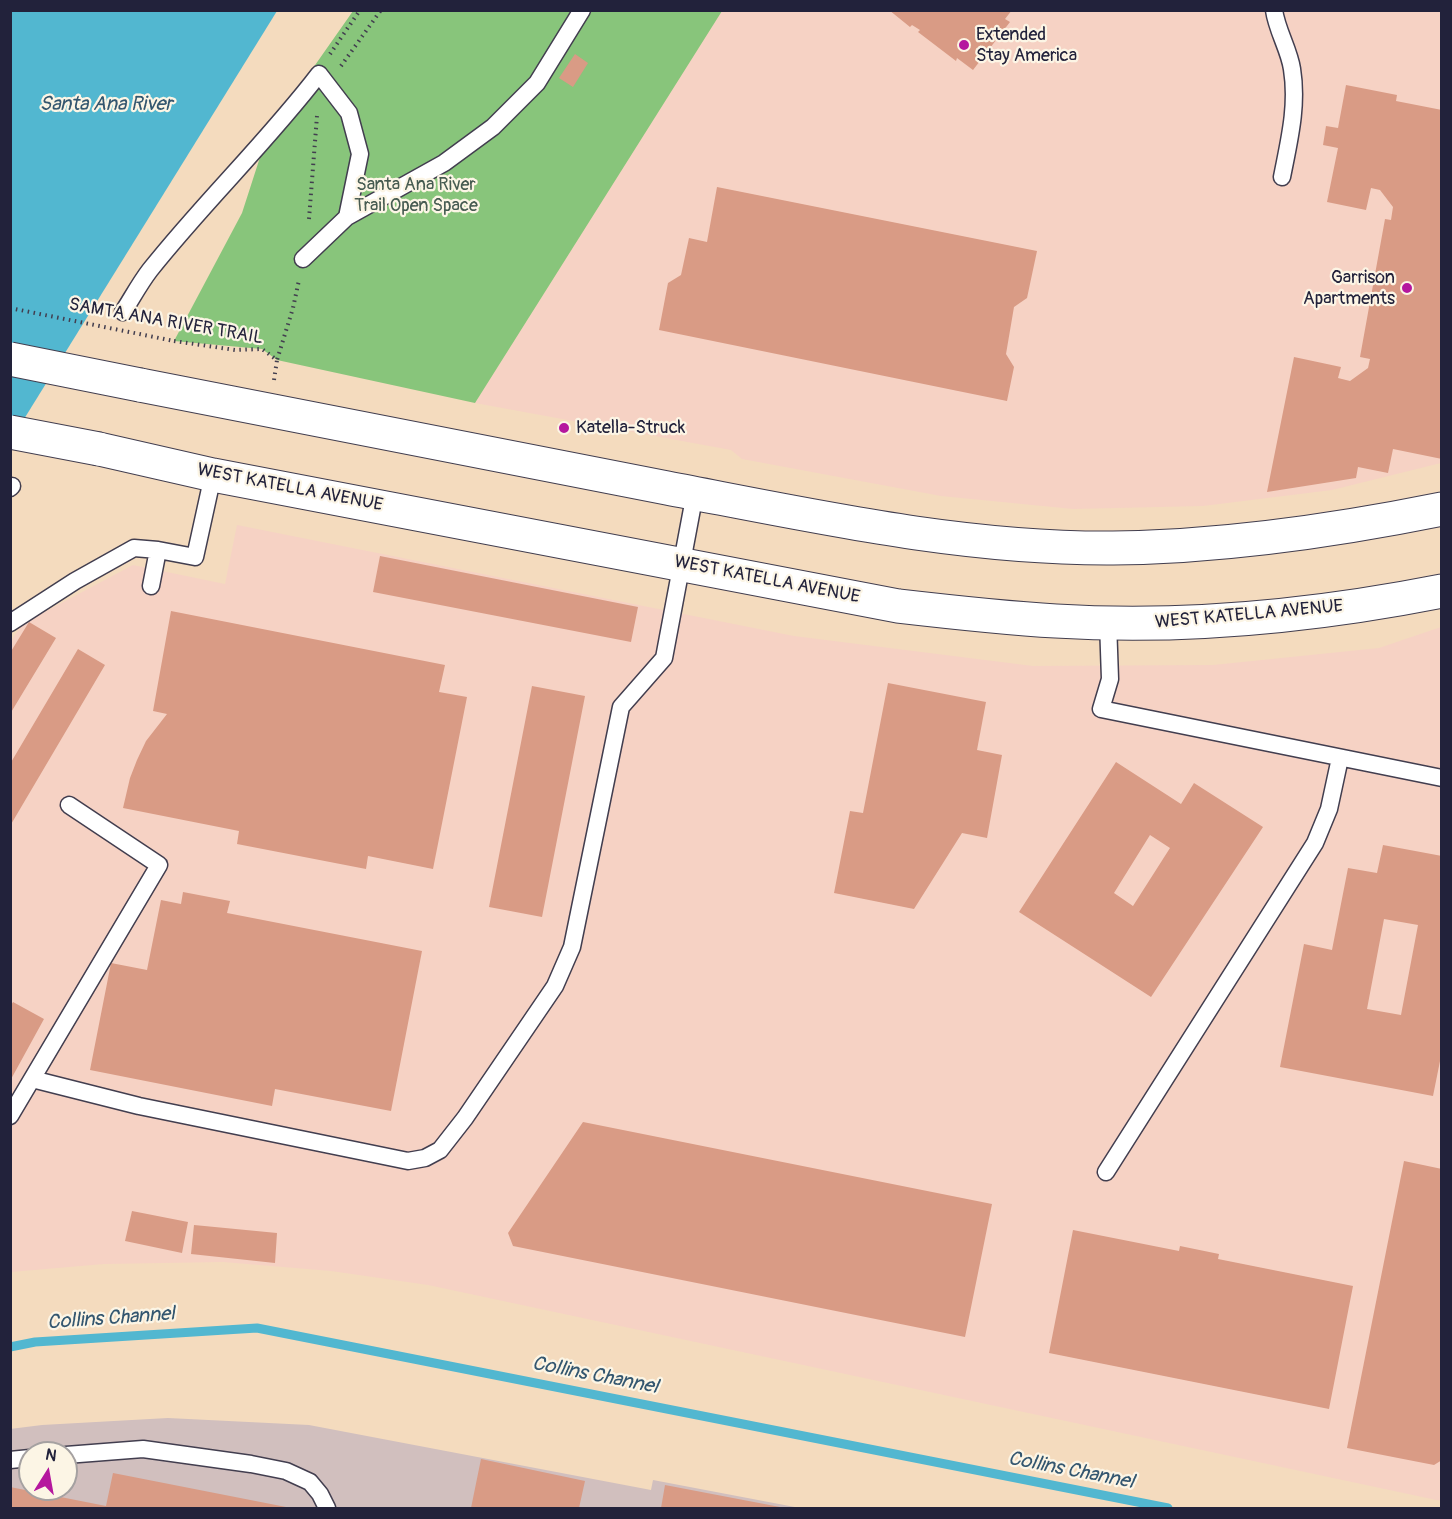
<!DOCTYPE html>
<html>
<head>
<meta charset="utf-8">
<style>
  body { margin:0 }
  #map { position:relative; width:1452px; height:1519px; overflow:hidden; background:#f4dbbe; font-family:Pangolin,sans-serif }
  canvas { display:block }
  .frame { position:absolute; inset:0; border:12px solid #22223b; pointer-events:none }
  .north { position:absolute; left:18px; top:1441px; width:60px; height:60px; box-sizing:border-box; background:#fcf5e5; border:2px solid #a5a1a1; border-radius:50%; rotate:11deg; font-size:16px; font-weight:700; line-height:24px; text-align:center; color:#22223b }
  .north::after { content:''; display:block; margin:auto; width:21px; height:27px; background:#b5179e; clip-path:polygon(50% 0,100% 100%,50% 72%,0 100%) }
</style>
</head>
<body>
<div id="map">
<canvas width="1452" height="1519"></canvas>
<div class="frame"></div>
<div class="north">N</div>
</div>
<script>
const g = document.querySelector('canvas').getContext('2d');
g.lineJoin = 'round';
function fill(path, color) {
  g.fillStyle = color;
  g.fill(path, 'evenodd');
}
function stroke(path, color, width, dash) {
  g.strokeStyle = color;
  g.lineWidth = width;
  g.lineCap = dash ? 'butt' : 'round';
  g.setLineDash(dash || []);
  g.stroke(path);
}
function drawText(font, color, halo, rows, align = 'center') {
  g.font = font + ' Pangolin,sans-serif';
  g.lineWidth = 4.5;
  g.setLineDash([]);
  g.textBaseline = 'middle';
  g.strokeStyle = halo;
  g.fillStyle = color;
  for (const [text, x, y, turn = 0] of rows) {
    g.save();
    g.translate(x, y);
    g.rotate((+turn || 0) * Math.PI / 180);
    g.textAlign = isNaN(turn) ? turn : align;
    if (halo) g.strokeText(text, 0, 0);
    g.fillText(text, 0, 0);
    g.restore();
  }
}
fill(new Path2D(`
  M722,11H1441V463L1332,490L1203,506L1073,509L941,496L742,459L731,450L475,403Z
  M237,525L794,636L1033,666L1213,665L1379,648L1441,627V1501L428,1285L331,1271L223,1262L104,1264L11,1272L10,643L22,624L133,565L225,584Z`), '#f6d2c4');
fill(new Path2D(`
  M168,1418L309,1425L651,1490L653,1480L800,1508H11L10,1429L42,1425ZM30,1453H66V1489H30Z`), '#d1bfbe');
fill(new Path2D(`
  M353,11H722L475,403L277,360L262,349L174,341L242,213L273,117L313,68Z`), '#88c57b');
fill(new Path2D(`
  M11,11H277L11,440Z`), '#52b7d0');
stroke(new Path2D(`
  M10,1347L35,1342L257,1328L1168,1508`), '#52b7d0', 9);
fill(new Path2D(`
  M889,10H1012L1005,19L1010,22L973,70L957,58L956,61L918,32L920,30L912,25L910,27Z
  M575,54L588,63L573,87L559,78Z
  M1346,85L1397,95L1396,101L1442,110V459L1393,449L1388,473L1358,467L1356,478L1267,492L1294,357L1341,367L1338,378L1350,381L1368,368L1370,359L1360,357L1385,219L1391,220L1393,207L1380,190L1371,188L1366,210L1327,202L1338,148L1323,145L1326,126L1338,128Z
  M717,187L1037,251L1027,298L1014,307L1006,354L1014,367L1007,401L659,330L668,283L681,275L689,238L707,242Z
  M380,556L638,607L631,642L373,592Z
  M171,611L445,665L439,692L467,697L433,869L368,856L366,869L237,844L239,831L123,808L130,778L137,760L146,741L167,714L153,711Z
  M29,622L56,638L10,714V653Z
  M78,649L105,665L10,826V764Z
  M888,683L986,702L977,750L1002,755L987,838L962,833L914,909L834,893L850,811L863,813Z
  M532,686L585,696L542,917L489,907Z
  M1116,762L1181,804L1194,783L1263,827L1151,997L1019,912ZM1150,835L1170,848L1133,906L1114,893Z
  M1383,845L1442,856V1051L1433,1096L1280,1067L1304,944L1332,950L1348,868L1377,873ZM1384,919L1418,925L1401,1015L1367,1009Z
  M183,892L230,901L227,913L422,951L391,1111L275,1089L272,1106L90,1070L111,963L147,970L161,900L181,904Z
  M13,1002L44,1019L10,1081V1007Z
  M583,1122L992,1204L965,1337L513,1246L508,1233Z
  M1404,1161L1442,1169V1460L1434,1465L1347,1448Z
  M132,1211L188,1222L182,1253L125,1241Z
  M194,1225L277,1233L275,1263L191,1254Z
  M1073,1230L1179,1251L1180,1246L1219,1254L1218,1259L1353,1286L1329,1409L1049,1353Z
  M481,1459L585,1481L579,1508H471Z
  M113,1473L286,1507V1508H10V1487L106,1506Z
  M665,1485L780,1507V1508H661Z`), '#d99b85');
const service = new Path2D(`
  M1274,10C1277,31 1289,49 1292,69C1298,106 1289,141 1282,177
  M303,259L347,217L444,163L493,127L537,83L582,10
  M123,312C132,298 140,283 150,270C204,202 267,142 319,74L349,113L360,154L347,217
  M10,488L12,486
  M151,586L158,550L195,557L213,475
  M1108,622L1110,679L1101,709L1442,778
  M10,623L75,581L134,548L158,550
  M32,1079L139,1106L408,1161L425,1158L440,1150L465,1118L555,986L572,947L621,707L664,658L695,493
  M10,1116L159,865L69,805
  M1106,1172L1315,843L1329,809L1340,758
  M66,1455L143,1449L251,1464L286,1471L310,1482L320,1494L327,1508
  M10,1460L30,1458`);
const primary = new Path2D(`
  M140,385C315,420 491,454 667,488C814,516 962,549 1113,548C1223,547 1333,531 1442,509
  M99,449L213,475L898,606C950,612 1003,618 1056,621C1185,629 1315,616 1442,591`);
stroke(service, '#423e4f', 19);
stroke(primary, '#423e4f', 35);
stroke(new Path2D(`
  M330,54L360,10
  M341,66L381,10
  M309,219L317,116
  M174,341L235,350L262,349L277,360L293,308L299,280
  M274,380L277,360`), '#423e4f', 4, [1.5, 4.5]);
stroke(service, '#fff', 16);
stroke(primary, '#fff', 33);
const primaryBridge = new Path2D(`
  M10,359L140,385
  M10,432L99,449`);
stroke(primaryBridge, '#423e4f', 35, []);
stroke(new Path2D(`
  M10,308L174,341`), '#423e4f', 4, [1.5, 4.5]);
stroke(primaryBridge, '#fff', 33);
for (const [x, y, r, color] of [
  [964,45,6,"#b5179e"],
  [1407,288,6,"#b5179e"],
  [564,428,6,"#b5179e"]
]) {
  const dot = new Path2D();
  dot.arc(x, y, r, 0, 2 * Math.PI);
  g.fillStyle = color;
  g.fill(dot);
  stroke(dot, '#fcf5e5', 2);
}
drawText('18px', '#22223b', '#fcf5e5', [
  ["Extended",976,35],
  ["Stay America",976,56],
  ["Garrison",1395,278,"right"],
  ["Apartments",1395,299,"right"],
  ["Katella-Struck",576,428]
], 'left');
drawText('18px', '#465b51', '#fcf5e5', [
  ["Santa Ana River",416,185],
  ["Trail Open Space",416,206]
]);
drawText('18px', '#22223b', '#fcf5e5', [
  ["SAMTA ANA RIVER TRAIL",166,322,10],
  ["WEST KATELLA AVENUE",290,488,11],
  ["WEST KATELLA AVENUE",767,580,11],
  ["WEST KATELLA AVENUE",1249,615,-5]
]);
drawText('italic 20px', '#33566f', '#fcf5e5', [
  ["Santa Ana River",106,105],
  ["Collins Channel",111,1319,-4],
  ["Collins Channel",595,1376,11],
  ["Collins Channel",1071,1471,11]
]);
</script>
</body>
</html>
